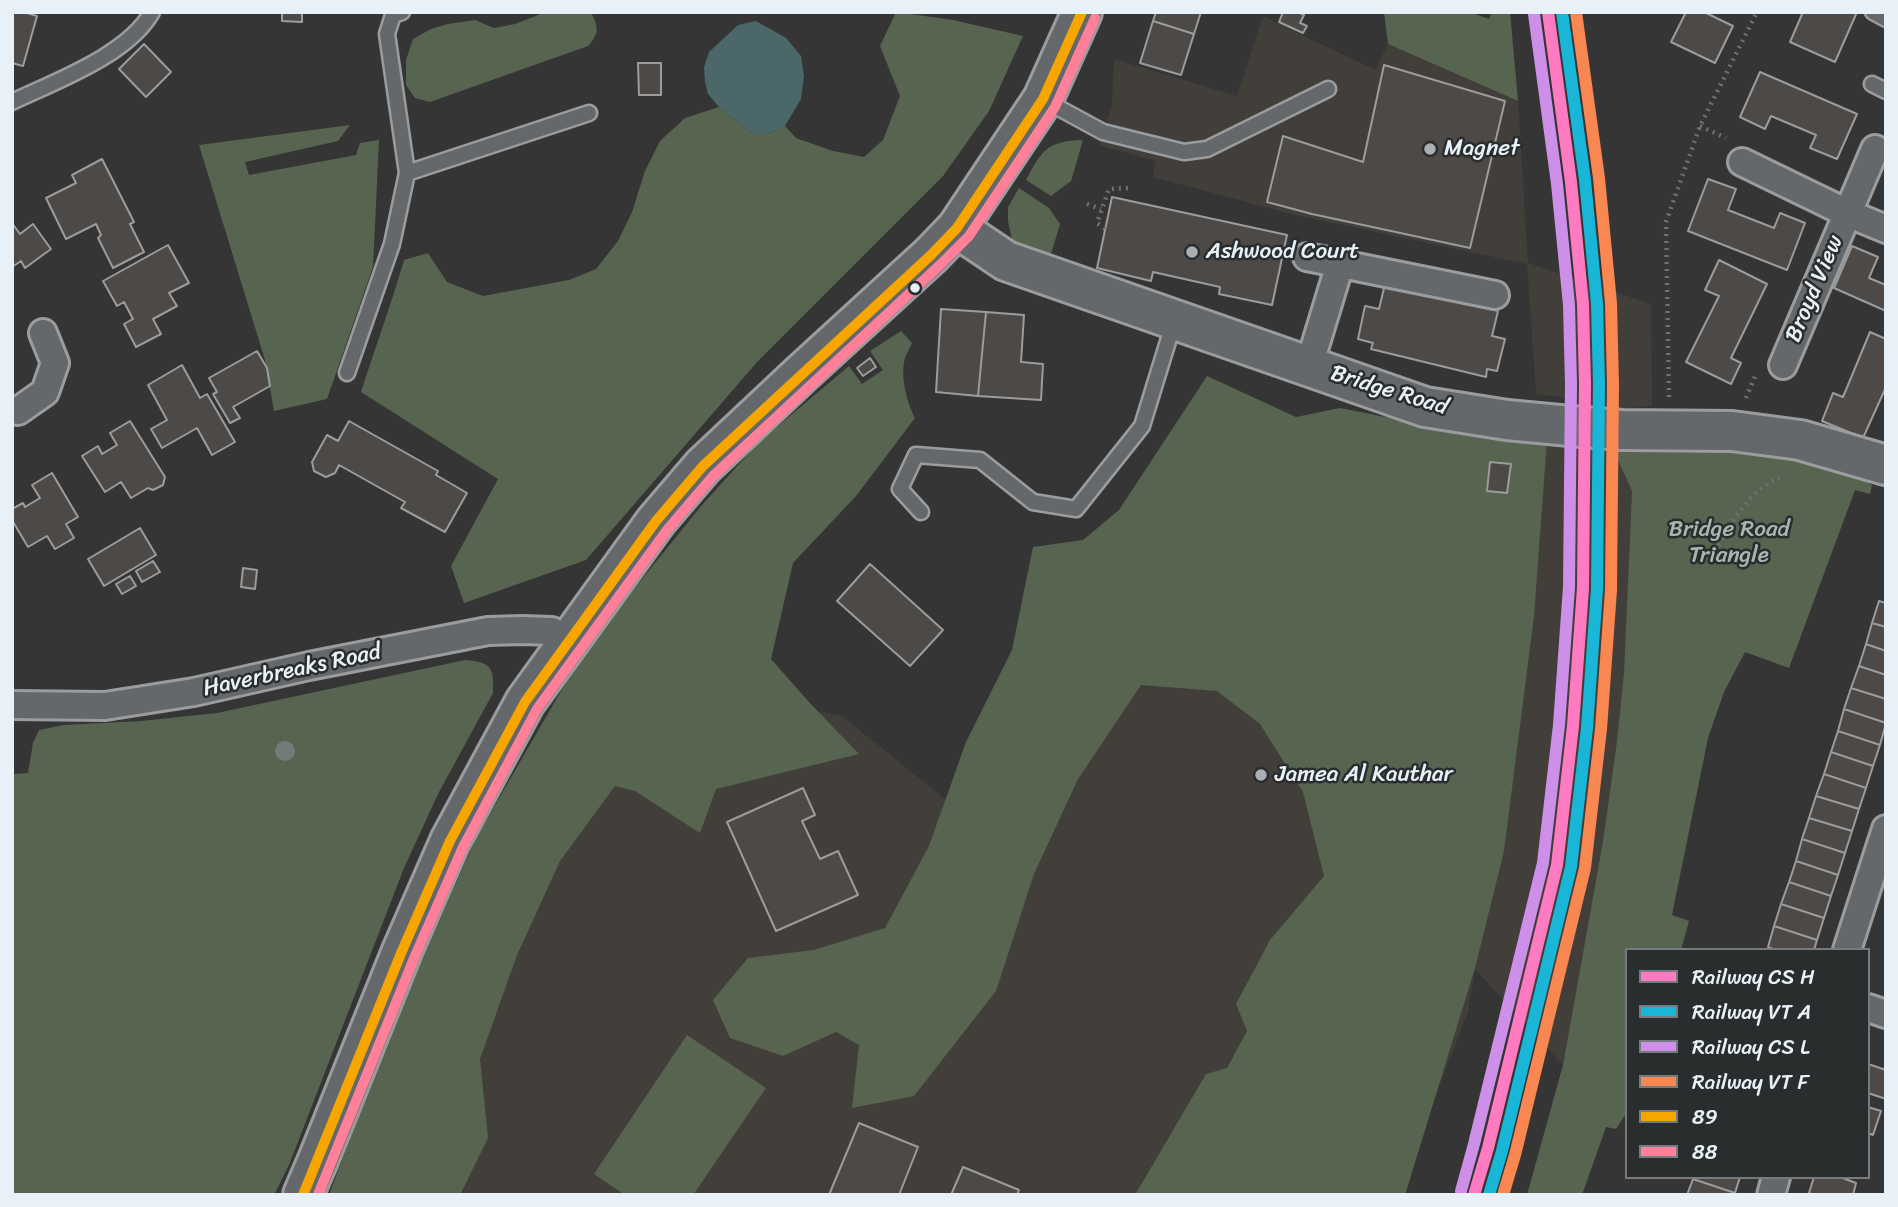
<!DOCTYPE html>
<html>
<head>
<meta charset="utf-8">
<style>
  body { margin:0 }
  #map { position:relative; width:1898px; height:1207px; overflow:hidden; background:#353535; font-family:Sriracha,sans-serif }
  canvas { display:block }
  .frame { position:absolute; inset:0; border:14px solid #e8f1f8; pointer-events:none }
  .legend { position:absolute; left:1625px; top:948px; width:245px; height:231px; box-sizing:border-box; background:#2a2d2e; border:2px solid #767b7f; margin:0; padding:9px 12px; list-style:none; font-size:21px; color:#e8f1f8 }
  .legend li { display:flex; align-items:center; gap:14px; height:35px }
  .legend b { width:35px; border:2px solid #767b7f }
</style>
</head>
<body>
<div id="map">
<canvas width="1898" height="1207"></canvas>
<div class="frame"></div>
<ul class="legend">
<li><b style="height:9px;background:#fe7ac1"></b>Railway CS H</li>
<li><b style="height:9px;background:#1ab6d8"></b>Railway VT A</li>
<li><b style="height:9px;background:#ce8fe9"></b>Railway CS L</li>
<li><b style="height:9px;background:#f88751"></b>Railway VT F</li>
<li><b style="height:9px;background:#f7a600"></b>89</li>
<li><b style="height:9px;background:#ff8098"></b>88</li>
</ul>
</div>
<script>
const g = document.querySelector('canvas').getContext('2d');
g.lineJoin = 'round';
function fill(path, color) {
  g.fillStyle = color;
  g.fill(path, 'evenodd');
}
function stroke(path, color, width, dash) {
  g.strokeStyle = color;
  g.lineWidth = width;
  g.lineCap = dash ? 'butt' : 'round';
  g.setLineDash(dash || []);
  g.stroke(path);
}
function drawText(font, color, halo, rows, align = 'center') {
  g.font = font + ' Sriracha,sans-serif';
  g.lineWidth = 5;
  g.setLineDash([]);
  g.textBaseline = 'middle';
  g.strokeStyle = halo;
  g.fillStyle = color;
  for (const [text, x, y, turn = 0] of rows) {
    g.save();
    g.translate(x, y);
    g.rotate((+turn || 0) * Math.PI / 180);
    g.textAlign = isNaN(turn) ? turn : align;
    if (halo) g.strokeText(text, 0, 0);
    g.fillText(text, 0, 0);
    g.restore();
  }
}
fill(new Path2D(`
  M1263,16L1375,70L1388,44L1518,101L1528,263L1651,304L1652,406L1638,407L1625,410L1617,417V458L1632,491L1624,672L1617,741L1603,841L1563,1065L1475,969L1468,1012L1397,1195H329L476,838L561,691L818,711L842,716L982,829L1315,517L1340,408L1476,435L1572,442V403L1569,398L1536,394L1527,264L1291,214L1153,177L1155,161L1099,145L1112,105L1114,59L1237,96Z`), '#423f3a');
fill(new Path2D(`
  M546,12H591C598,27 600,33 588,46L430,102L415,98L406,85V60L413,39L431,29L448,24L475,20L494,28L515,24Z
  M896,12L953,20L1023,36L989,111L943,176L758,361L586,560L464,603L451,566L498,479L361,392C375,348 391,305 404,260L428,253L447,282L483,296L569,280L596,269L618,241L632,212L645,171L660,141L685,118L719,107L753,134H767L785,126L796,138L833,151L864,157L883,140L900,96L880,46Z
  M1384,12H1469L1489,19L1492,12H1510L1518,101L1388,44Z
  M350,125L338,141L245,162L249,175L356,155L360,143L379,140L373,267L327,399L274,411L265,360L199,145Z
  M1083,140L1071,181L1051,196L1026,180C1042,150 1047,141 1083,140Z
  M1019,188L1049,208L1060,224L1047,267L1026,258L1012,240L1008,221V207Z
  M901,331L912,343C910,348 907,353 905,358C900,377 907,402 915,418L856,496L793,563L771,659L809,702L859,754L716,789L700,833L635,791L615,786L560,861L517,955L480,1059L488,1138L460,1195H329L392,1027L476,838L561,691L607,622L702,505L759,442L849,366L862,384L883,370L870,351Z
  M1207,376L1296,417L1340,408L1476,435L1547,440L1534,616L1504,851L1475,968L1405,1195H1135L1206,1074L1227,1068L1247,1031L1236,1004L1270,940L1324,876L1303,792L1260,724L1217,691L1141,685L1078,779L1034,874L996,991L914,1096L852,1108L859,1045L836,1032L783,1056L730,1038L713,1000L748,958L814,950L885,928L929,846L966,742L1012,650L1033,547L1083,540L1119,510Z
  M1617,446H1774L1852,474L1872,485L1870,494L1855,490L1789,668L1745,652L1724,692L1708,738L1672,915L1689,921L1681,950H1627V1112L1616,1129L1606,1127L1582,1195H1527L1563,1065L1603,841L1617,741L1624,672L1632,491L1617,458Z
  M465,660C492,662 494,668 493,693L438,794L404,868L289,1165L274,1195H12V774L28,773L33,743L39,730L64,725L141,721L217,713Z
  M687,1035L766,1088L693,1195H625L594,1174Z`), '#576450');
fill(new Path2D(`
  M756,21L786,38L801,56L804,76L801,99L785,126L767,134H753L719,107L708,94L705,82L704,67L709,52L738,25Z`), '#4b6769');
const building = new Path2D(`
  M12,12H23L37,16L23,66L12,63Z
  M282,12H302V22L282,21Z
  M1156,12H1201L1194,34L1153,21Z
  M1283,12H1298L1304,15L1300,23L1307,26L1303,33L1279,22Z
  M1686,12H1704L1733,26L1715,63L1671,42Z
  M1803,12H1857L1835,62L1790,42Z
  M1153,21L1194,34L1181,75L1140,63Z
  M144,44L171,72L146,97L119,69Z
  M638,63H661V95H639Z
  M1384,65L1505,101L1470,248L1312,214L1267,202L1283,136L1363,162Z
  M1760,72L1857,114L1837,159L1810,148L1816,135L1771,116L1765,129L1740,117Z
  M102,159L134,222L130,224L144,252L113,268L98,238L101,235L96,224L66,239L46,198L76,183L72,175Z
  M1708,179L1736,189L1728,210L1774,228L1780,213L1805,223L1787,270L1688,231Z
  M1112,197L1287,235L1272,305L1219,294L1220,287L1153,272L1151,281L1097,268Z
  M12,223L20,234L33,224L51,249L25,268L21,261L12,267Z
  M168,245L189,283L169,293L177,306L153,319L161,334L136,347L124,324L133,319L124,302L117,306L103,281Z
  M1852,246L1878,257L1869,278L1886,285V311L1834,288Z
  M1719,260L1767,284L1731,358L1741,363L1731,384L1686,362L1719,296L1705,290Z
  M1385,284L1498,311L1492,336L1505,339L1497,371L1487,369L1486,377L1371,349L1373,343L1358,339L1365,306L1379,309Z
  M941,309L986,312L978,396L936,392Z
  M986,312L1024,315L1021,362L1043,364L1041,400L978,396Z
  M1870,332L1886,339V387L1863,438L1822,421L1833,393L1843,397Z
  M257,351L267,368L270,386L233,407L240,418L230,423L213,394L217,392L209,378Z
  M870,358L876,367L863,376L857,368Z
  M182,365L200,398L207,394L235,442L212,455L197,428L162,448L151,429L167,420L148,385Z
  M130,421L165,477L163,485L153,490L148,488L131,498L121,482L105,492L82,456L98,446L102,454L117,445L110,433Z
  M349,421L438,471L436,475L467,493L445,532L401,508L405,502L339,465L335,473L326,477L314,471L312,462L327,435L338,441Z
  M1490,462L1511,464L1507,493L1487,491Z
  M52,473L78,517L66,524L74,538L55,549L47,536L28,547L12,520V509L23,503L25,507L40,498L32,485Z
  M140,528L156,555L104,586L88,559Z
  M153,561L160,572L142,582L136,571Z
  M870,564L943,630L910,666L837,601Z
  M243,568L257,570L255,589L241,587Z
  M130,576L136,586L122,594L116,584Z
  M1879,601L1886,603V627L1872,623Z
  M1872,623L1886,627V651L1866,644Z
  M1866,644L1886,651V675L1859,666Z
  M1859,666L1886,675V699L1851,688Z
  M1851,688L1886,699V723L1844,709Z
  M1844,709L1886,723L1880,745L1838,731Z
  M1838,731L1880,745L1873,766L1831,752Z
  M1831,752L1873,766L1866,788L1824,774Z
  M1824,774L1866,788L1859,809L1816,796Z
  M803,788L815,815L802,821L820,859L838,851L858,895L776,931L727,822Z
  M1816,796L1859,809L1852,831L1809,818Z
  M1809,818L1852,831L1845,853L1802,839Z
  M1802,839L1845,853L1838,875L1796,861Z
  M1796,861L1838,875L1831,896L1789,882Z
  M1789,882L1831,896L1824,918L1781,904Z
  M1781,904L1824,918L1817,940L1774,926Z
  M1774,926L1817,940L1814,950H1775L1768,947Z
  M1868,1064L1886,1070V1099L1868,1093Z
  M1868,1107L1881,1111L1873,1135L1868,1133Z
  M859,1123L918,1147L899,1195H829Z
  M963,1167L1019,1190L1017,1195H951Z
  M1693,1177H1740L1735,1193L1693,1179Z
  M1814,1177H1840L1856,1183L1853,1195H1813L1809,1193Z
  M1693,1179L1735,1193V1195H1687Z`);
fill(building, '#4c4946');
stroke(building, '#9a9c9e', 2);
const lane = new Path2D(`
  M1873,12L1886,19
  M1872,84L1886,91
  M1044,100L1103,132L1184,152L1207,149L1328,89
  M12,102C56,81 128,55 152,12
  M407,173L589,113
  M347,373L392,244L407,173L387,34L393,15L402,12
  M921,512L900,489L916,455L980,460L1033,502L1076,509L1142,426L1174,322`);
const street = new Path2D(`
  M1742,162L1847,213L1886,229
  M1307,257L1495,295
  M1783,365L1875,149
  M1309,366L1340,264
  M12,410L18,411L45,392L55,363L43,333
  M12,705L105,706L194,692L309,666L488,631L523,630L552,631L568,641
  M1847,950L1886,829
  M1868,1008L1886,1014
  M1771,1195L1776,1177`);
const secondary = new Path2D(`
  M957,228L1006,261L1425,407L1507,420L1570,426L1622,430L1732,431L1800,440L1886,465`);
const primary = new Path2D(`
  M303,1195L318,1160L402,951L450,841L525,702L656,521L703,466L802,373L931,255L957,228L1043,99L1082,12`);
stroke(lane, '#9a9c9e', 19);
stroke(street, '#9a9c9e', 32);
stroke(secondary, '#9a9c9e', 44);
stroke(primary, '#9a9c9e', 44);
stroke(new Path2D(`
  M1700,126L1726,138
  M1087,204L1101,209
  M1105,229L1097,223L1109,189L1130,188
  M1669,397L1666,222L1700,126L1757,12
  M1746,398L1756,374
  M1711,557C1729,528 1750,486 1784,476`), '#6f7071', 4.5, [2, 5]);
stroke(lane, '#64686b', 14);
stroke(street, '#64686b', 26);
stroke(secondary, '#64686b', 38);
stroke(primary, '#64686b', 38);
stroke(new Path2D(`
  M303,1195L402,951L450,841L525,702L656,521L703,466L931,255L957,228L1043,99L1082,12`), '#f7a600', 10);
stroke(new Path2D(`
  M318,1195L415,956L463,847L537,709L667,530L713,476L940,265L969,236L1055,107L1095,18`), '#ff8098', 10);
stroke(new Path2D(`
  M1474,1195L1488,1148L1557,865L1573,726L1583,588L1585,384L1583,304L1571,182L1548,12`), '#fe7ac1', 12);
stroke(new Path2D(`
  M1489,1195L1502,1151L1571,867L1587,728L1597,589L1599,384L1597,304L1585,180L1562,12`), '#1ab6d8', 12);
stroke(new Path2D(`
  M1461,1191L1474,1144L1543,863L1559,725L1569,587L1571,384L1569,305L1557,184L1534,14`), '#ce8fe9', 12);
stroke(new Path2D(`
  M1503,1195L1515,1155L1585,868L1601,729L1611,590L1613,384L1611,303L1599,178L1576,12`), '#f88751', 12);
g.fillStyle = '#757b78';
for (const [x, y] of [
  [285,751]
]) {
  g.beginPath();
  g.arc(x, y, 10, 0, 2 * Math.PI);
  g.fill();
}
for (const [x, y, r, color] of [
  [1430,149,7,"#a9afb4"],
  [1192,252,7,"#a9afb4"],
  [915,288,6,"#e8f1f8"],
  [1261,775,7,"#a9afb4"]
]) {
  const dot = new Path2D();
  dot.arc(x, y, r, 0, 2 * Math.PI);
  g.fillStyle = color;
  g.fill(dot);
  stroke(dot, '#2a2d2e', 2.5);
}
drawText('23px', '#e8f1f8', '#2a2d2e', [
  ["Magnet",1444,149],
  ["Ashwood Court",1206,252],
  ["Jamea Al Kauthar",1275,775]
], 'left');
drawText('23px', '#e8f1f8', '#2a2d2e', [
  ["Broyd View",1815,289,-67],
  ["Bridge Road",1389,391,17],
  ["Haverbreaks Road",292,671,-12]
]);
drawText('23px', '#a9b5ae', '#2a2d2e', [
  ["Bridge Road",1729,530],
  ["Triangle",1729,556]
]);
</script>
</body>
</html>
